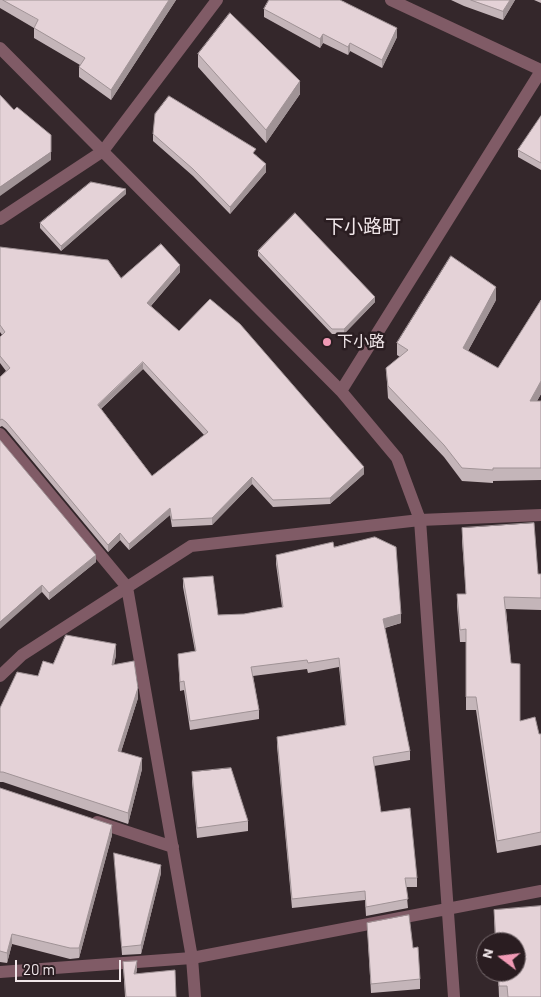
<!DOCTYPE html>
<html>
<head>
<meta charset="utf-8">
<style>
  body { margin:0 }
  #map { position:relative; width:541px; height:997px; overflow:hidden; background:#34272b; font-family:Barlow,sans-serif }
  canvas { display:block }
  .north { position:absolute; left:476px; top:932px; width:50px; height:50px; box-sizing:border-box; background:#2a1d21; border:1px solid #7a6e71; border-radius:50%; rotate:285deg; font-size:14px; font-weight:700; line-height:20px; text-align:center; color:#f1e7ea }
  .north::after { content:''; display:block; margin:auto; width:18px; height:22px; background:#f09ab5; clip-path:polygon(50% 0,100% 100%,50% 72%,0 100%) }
  .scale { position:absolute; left:15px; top:960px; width:106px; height:22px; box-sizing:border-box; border:2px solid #f1e7ea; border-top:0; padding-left:6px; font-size:15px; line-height:18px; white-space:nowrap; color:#f1e7ea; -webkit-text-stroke:4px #2a1d21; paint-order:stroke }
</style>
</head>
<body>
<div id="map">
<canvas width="541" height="997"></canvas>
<div class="north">N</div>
<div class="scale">20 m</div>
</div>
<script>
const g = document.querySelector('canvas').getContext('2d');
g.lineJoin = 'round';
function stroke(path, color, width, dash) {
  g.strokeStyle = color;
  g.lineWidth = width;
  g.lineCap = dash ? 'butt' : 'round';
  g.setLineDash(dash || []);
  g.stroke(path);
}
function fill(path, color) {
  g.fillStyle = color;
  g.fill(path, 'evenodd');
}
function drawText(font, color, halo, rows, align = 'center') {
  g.font = font + ' Barlow,"Noto Sans JP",sans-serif';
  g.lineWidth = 5;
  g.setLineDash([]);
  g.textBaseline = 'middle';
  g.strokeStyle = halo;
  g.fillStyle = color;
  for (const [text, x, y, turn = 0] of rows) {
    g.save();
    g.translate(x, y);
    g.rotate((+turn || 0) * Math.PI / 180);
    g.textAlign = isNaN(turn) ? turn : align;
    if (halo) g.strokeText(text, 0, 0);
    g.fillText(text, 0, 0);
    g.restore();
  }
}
stroke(new Path2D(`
  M192,958L195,997`), '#805b66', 12);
stroke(new Path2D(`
  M391,0L541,70
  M0,48L341,391L397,458L420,520L454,997
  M0,219L103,151L217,0
  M341,391L541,71
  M0,434L127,587L192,958
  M0,676L22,655L191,546L420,520L541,515
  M97,822L173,847
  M0,972L192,958L541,891`), '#805b66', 12);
fill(new Path2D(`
  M0,0H176L111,100L79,77V67L80,65L34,38V28L0,8Z
  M451,0H515L503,20L464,6Z
  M534,0H541V3Z
  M343,1L397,37L382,68L350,51L348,55L323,43L320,48L264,17V9Z
  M198,54L300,94L266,143L198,67Z
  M541,116V170L518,157V150Z
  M153,134L256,155L266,172L230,214L193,176L153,141Z
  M126,194L61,251L40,228V223Z
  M0,247L121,278L180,272L151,306L179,331L364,474L330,504L273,507L252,484L212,525L172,527L170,515L129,550L120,540L108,552L6,429L2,426L0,427V377L6,371L0,363V337L2,335L0,332ZM143,369L204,435L152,476L101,409Z
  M258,251L375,302L344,334H332L258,256Z
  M496,300L468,351L498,368L541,300V394L537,401H541V480L493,481V483L462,481L444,457L388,398L386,368L400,357L397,355V343Z
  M0,440L96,562L49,600L42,592Z
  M462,528L538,574H541V610L506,609L511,663L520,721L539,734H541V845L497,853L476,710H466V642H460L457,606V594H466L462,541Z
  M334,547L401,623L385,628L410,751V760L374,766L381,812L417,878V887H406L408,908L366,916L365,900L292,908L277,746V737L345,725L339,667L308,673L307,669L253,676L259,710V719L190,730L184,690L180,691L178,654L195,651L183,587V578L218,615L244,614L282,607L276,564V555Z
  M116,655L114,664L138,698L121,752L142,769L128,824L3,782H0V708L38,676L53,664Z
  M192,772L248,821V831L197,838L192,782Z
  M0,788L112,835L79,958L70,959L12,944L7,963L0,962Z
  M114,853L161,873L141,954L122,955Z
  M541,906V997H499L498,972H516V942H495L494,910Z
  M367,923L413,948L420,979V989L371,993Z
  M123,962L137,970L136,973L176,997H125Z`), '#c4b5b9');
fill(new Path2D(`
  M169,0H176L111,100V90Z
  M510,0H515L503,20V11Z
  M397,28V37L382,68V60Z
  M323,34V43L320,48V39Z
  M350,43V51L348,55V47Z
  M300,81V94L266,143V130Z
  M51,152V160L0,196V187Z
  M266,164V172L230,214V207Z
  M126,189V194L61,251V246Z
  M180,265V272L147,310V303Z
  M496,287V300L463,360V348Z
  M375,297V302L344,334V329Z
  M143,362V369L98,411V405Z
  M541,381V394L530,413V401Z
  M364,467V474L330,504V498Z
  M252,477V484L212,525V518Z
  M170,508V515L129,550V544Z
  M120,533V540L108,552V545Z
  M96,555V562L49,600V593Z
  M42,585V592L0,629V622Z
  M401,614V623L383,628V619Z
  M116,644V655L112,675V665Z
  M138,688V698L118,761V751Z
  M142,758V769L128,824V813Z
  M112,825V835L79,958V948Z
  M161,865V873L141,954V945Z
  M12,934V944L7,963V953Z
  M137,961V970L134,983V974Z`), '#a09396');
const building = new Path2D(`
  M3,0H169L111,90L79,67L85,58L34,28L38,20Z
  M269,0H340L397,28L382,60L350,43L348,47L323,34L320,39L264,9Z
  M471,0H510L503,11Z
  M230,13L300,81L266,130L198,54Z
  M0,95L14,110L17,107L51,135V152L0,187Z
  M169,96L256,149L253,153L266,164L230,207L193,169L153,134L155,114Z
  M541,116V163L518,150Z
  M91,182L126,189L61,246L40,223Z
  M295,213L375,297L344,329H332L258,251Z
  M161,244L180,265L147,303L179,331L210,299L240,324L364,467L330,498L273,500L252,477L212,518L172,520L170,508L129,544L120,533L108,545L6,422L2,419L0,420V377L10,368L0,356V337L5,332L0,325V247L108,260L121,278ZM143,362L208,432L152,476L98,405Z
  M451,256L496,287L463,348L498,368L541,300V381L530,401H541V468H493V470L462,468L444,445L388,386L386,368L408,350L397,343Z
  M0,440L96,555L49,593L42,585L0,622Z
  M534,523L538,574H541V598L504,597L511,663L520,664V721L535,717L539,734H541V832L497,841L476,697H466V629L460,630L457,594H466L462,528Z
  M375,537L396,547L401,614L383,619L410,751L373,757L381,812L410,808L417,878H405L408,899L366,907L365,891L292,899L277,737L346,725L339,658L308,663L307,660L251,667L259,710L190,721L184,681L180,682L178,654L196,651L183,578L213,576L218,615L244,614L283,607L276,555L333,542L334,547Z
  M66,635L116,644L112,665L134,661L138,688L118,751L142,758L128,813L3,772H0V708L17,672L38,676L43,661L53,664Z
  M231,768L248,821L197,828L192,772Z
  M0,788L112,825L79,948H70L12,934L7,953L0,951Z
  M114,853L161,865L141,945L122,947Z
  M541,906V997H508L507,986H499L498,972H516V942H496L494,910Z
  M409,915L413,948L418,947L420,979L371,984L367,923Z
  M137,961L134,974L175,970L176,997H126L123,962Z`);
fill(building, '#e4d2d7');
stroke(building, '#a09396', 1);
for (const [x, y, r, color] of [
  [327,342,5,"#f09ab5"]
]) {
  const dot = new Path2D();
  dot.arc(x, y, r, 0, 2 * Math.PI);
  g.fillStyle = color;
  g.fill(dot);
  stroke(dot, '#2a1d21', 2);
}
drawText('16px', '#f1e7ea', '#2a1d21', [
  ["下小路",337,342]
], 'left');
drawText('19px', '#f1e7ea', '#2a1d21', [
  ["下小路町",363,227]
]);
</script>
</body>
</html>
